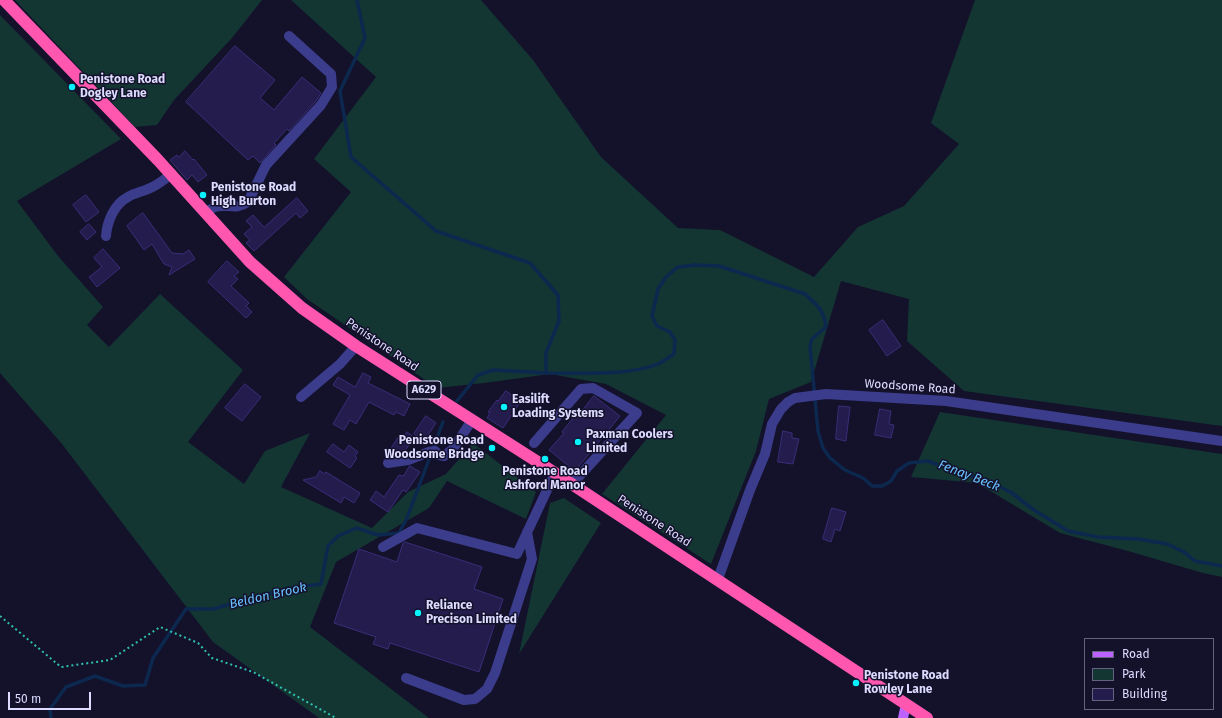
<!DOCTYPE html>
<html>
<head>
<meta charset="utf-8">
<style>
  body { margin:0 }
  #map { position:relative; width:1222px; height:718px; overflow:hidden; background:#14112b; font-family:"Fira Sans",sans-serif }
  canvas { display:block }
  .legend { position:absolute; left:1084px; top:638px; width:130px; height:72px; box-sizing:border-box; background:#14112b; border:1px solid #646280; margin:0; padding:5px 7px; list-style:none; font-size:12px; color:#dddbff }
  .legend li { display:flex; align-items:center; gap:8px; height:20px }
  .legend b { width:20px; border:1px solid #646280 }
  .scale { position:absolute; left:8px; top:692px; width:83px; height:18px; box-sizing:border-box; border:2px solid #dddbff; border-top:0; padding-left:5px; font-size:12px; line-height:14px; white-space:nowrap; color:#dddbff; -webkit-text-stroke:3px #14112b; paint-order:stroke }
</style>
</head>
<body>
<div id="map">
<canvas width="1222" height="718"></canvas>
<ul class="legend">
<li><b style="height:5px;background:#bc62ff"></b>Road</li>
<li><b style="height:11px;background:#133633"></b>Park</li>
<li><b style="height:11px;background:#241c4d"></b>Building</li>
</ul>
<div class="scale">50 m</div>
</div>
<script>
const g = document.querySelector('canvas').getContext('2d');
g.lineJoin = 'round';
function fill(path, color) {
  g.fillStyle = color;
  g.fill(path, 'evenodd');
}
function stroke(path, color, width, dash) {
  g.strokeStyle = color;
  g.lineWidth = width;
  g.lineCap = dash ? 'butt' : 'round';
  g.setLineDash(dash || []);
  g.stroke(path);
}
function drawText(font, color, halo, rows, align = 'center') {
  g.font = font + ' "Fira Sans",sans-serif';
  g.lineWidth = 3;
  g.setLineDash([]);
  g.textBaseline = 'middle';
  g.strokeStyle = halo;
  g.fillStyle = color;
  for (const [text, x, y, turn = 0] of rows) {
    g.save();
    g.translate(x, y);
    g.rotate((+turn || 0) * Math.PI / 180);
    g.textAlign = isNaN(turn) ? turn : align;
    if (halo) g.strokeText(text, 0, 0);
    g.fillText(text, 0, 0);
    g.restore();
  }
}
fill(new Path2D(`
  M15,0H262L232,38L174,100L157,125L135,127Z
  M291,0H481L533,60L601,157L678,228L720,230L814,277L858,227L904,206L959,144L931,123L975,0H1222V426L964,391L907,341L909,299L841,281L811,382L769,399L756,451L711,564L602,494L666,415L606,384L550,374L484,383L437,388L307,299L284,277L351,192L314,159L376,77Z
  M0,15L121,139L17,201L58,256L103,307L87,325L109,347L160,294L243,370L188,442L244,484L265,451L310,433L281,487L372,528L408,492L446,474L473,443L536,492L526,519L447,481L429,508L336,562L310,627L429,718H319L213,642L62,444L0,373Z
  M940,412L1222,454V577L1203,573L1128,551L1060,533L977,483L911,477Z
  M564,498L601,523L519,654L550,503Z`), '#133633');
stroke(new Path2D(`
  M357,0L365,38L340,91L351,157L436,231L530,263L558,295L559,321L546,353V373C579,373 628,376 658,364C664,361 669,357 674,354L675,340L670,332L657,326L652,316L658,289L666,277L678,267L695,265L719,266L805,294C817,305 824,310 826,327L812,339L810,346L818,431L823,448L830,458L845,470L863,478L872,486H882L891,481L897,471L909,463L928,461L954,471L987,480L1012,493L1034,510L1068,531L1098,537L1138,539L1167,544L1184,552L1195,561L1222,566
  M457,401L478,375L493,370L546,373
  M51,718L50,709L66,687L95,676L123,686L145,685L153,658L186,609H213L289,588L321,584L328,546L338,536L357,528L378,535L399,533L407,518L443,422`), '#0c284f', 3.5);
const building = new Path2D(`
  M235,46L275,80L260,98L274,110L302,77L321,93L316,101L289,131L287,129L274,143L276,145L260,163L253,156L248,160L186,102Z
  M185,151L193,160L194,159L207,175L198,182L192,175L187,180L170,160L177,155L179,157Z
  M86,195L99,212L86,222L73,205Z
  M297,198L308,211L300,218L296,213L254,251L246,243L250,240L244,234L252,227L246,221L253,215L264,227Z
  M143,213L172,253L183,254L189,250L195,259L169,275L172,267L164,264L152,244L144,250L127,226Z
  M89,224L96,232L87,240L80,232Z
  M103,249L120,268L97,287L89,277L102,267L94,258Z
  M227,261L239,272L234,276L238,279L231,286L249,303L246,306L252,312L246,318L208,282Z
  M883,320L901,346L887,356L869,330Z
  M363,373L371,377L368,383L410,404L404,416L396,412L394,415L369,402L356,424L350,420L344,430L333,424L350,395L333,385L338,377L355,387Z
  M245,384L261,397L242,421L225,408Z
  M506,391L521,401L503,428L487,418L490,413L488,412L497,400L498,401Z
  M594,396L620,416L575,471L549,450L564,433L562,432L577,413L579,414Z
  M839,406L850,407L846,441L836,439Z
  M880,409L891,411L889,424L894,425L891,438L875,435Z
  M426,416L436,423L424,441L414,434Z
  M783,431L792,433V438L799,439L793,464L778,462Z
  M407,432L414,437L403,454L400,455L391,448L399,436L402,439Z
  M333,444L344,452L349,445L358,452L355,456L357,458L350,468L327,452Z
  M410,466L420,472L406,492L403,490L388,512L370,500L376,491L384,497L399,475L403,476Z
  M320,471L325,474L326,472L360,493L354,503L344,497L341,503L303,480L316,477Z
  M832,508L846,512L840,531L835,529L831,542L823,539Z
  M405,542L482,567L474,589L503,599L479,672L390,643L388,649L373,644L376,637L334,623L359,549L397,562L403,543Z`);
fill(building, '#241c4d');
stroke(building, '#392e79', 1);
stroke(new Path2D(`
  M0,616L61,667L110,660L160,627L198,643L212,658L253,672L336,718`), '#2ec0b0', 2, [2, 3]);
stroke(new Path2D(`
  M206,212C209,211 212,208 215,207C227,203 235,211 248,202L266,165L321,105L332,87L331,74L289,36
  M106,236C107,222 114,204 128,197C134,193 142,192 148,189C157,186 164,179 172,174
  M301,397L340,364L356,346
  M534,443L581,389L593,388L637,413L572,484
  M388,463L408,460L429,452L435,451L439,455L444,456L453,449L472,420
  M383,547L417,528L517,554L555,473
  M718,579L750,490L765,454L772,424L781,409L788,402L795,398L826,394L946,401L1222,441
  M406,678L464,700L475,699L487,689L495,673L532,559L527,532`), '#3b3c8b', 10);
stroke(new Path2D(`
  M903,718L906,704`), '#bc62ff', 10);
stroke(new Path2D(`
  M4,0L158,160L250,262L302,308L356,346L555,473L927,718`), '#ff56b0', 12);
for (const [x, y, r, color] of [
  [72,87,4,"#07f3ff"],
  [203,195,4,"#07f3ff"],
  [504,407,4,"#07f3ff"],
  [578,442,4,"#07f3ff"],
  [492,448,4,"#07f3ff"],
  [545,459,4,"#07f3ff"],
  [418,613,4,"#07f3ff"],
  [856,683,4,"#07f3ff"]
]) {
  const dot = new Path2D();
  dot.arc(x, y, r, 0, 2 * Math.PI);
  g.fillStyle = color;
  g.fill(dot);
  stroke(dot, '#14112b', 1.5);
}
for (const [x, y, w] of [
  [424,390,34]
]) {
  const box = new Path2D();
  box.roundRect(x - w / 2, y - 9, w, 18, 3);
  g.fillStyle = '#14112b';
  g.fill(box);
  stroke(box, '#dddbff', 1);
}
drawText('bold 11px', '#dddbff', null, [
  ["A629",424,390]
]);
drawText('bold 12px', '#dddbff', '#14112b', [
  ["Penistone Road",80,80],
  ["Dogley Lane",80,94],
  ["Penistone Road",211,188],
  ["High Burton",211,202],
  ["Easilift",512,400],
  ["Loading Systems",512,414],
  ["Paxman Coolers",586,435],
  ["Limited",586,449],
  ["Penistone Road",484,441,"right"],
  ["Woodsome Bridge",484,455,"right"],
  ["Penistone Road",545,472,"center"],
  ["Ashford Manor",545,486,"center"],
  ["Reliance",426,606],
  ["Precison Limited",426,620],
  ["Penistone Road",864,676],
  ["Rowley Lane",864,690]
], 'left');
drawText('12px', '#dddbff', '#14112b', [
  ["Penistone Road",382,345,34],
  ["Woodsome Road",910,387,4],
  ["Penistone Road",654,521,33]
]);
drawText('italic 13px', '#69c1ff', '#14112b', [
  ["Fenay Beck",969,476,21],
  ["Beldon Brook",268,596,-13]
]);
</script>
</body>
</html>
